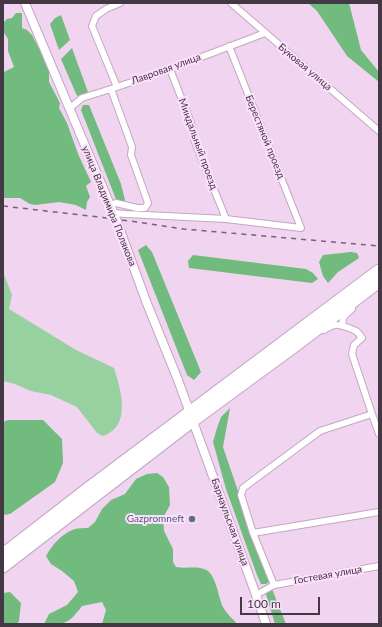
<!DOCTYPE html>
<html>
<head>
<meta charset="utf-8">
<style>
  body { margin:0 }
  #map { position:relative; width:382px; height:627px; overflow:hidden; background:#f1d4f0; font-family:Lato,sans-serif }
  canvas { display:block }
  .frame { position:absolute; inset:0; border:4px solid #433843; pointer-events:none }
  .scale { position:absolute; left:240px; top:597px; width:80px; height:18px; box-sizing:border-box; border:2px solid #433843; border-top:0; padding-left:5px; font-size:12px; line-height:14px; white-space:nowrap; color:#433843; -webkit-text-stroke:3px #fee1fd; paint-order:stroke }
</style>
</head>
<body>
<div id="map">
<canvas width="382" height="627"></canvas>
<div class="frame"></div>
<div class="scale">100 m</div>
</div>
<script>
const g = document.querySelector('canvas').getContext('2d');
g.lineJoin = 'round';
function fill(path, color) {
  g.fillStyle = color;
  g.fill(path, 'evenodd');
}
function stroke(path, color, width, dash) {
  g.strokeStyle = color;
  g.lineWidth = width;
  g.lineCap = dash ? 'butt' : 'round';
  g.setLineDash(dash || []);
  g.stroke(path);
}
function drawText(font, color, halo, rows, align = 'center') {
  g.font = font + ' Lato,sans-serif';
  g.lineWidth = 4;
  g.setLineDash([]);
  g.textBaseline = 'middle';
  g.strokeStyle = halo;
  g.fillStyle = color;
  for (const [text, x, y, turn = 0] of rows) {
    g.save();
    g.translate(x, y);
    g.rotate((+turn || 0) * Math.PI / 180);
    g.textAlign = isNaN(turn) ? turn : align;
    if (halo) g.strokeText(text, 0, 0);
    g.fillText(text, 0, 0);
    g.restore();
  }
}
fill(new Path2D(`
  M3,272L12,295L9,309L76,350L114,368C121,390 132,426 103,436L97,433L77,407L51,395L31,391L15,384L3,381Z`), '#97d1a0');
fill(new Path2D(`
  M308,3H349L361,50L379,72V82L347,56L317,11Z
  M16,13H22V28L27,30L32,35L44,58L49,69V82L60,103L59,108L67,123L78,154L91,182L86,186L90,197L87,202L86,210L76,205L59,202L35,205L30,204L20,198H3V74L4,72L14,67L8,51V39L3,31V23L7,19L12,18Z
  M61,15L70,40L59,50L50,24L55,18Z
  M72,48L88,92L86,93L77,96L61,59Z
  M83,105H89L121,184L125,200L123,204L117,202L81,110Z
  M146,245L152,252L201,372L194,380L187,375L138,250Z
  M351,252L357,253L359,258L338,272L328,283L323,276L319,262L323,255Z
  M193,255L306,269L313,273L318,279L312,283L189,268L188,261Z
  M230,408L223,447L257,547L271,581L266,584H261L257,575L226,489L213,442L217,428L221,417Z
  M8,420H43L62,439L63,463L55,482L10,514L3,515V422Z
  M157,473L163,477L169,487L170,505L163,518L164,531L173,549V562L176,567C185,569 195,566 204,569C216,572 218,597 223,607C226,613 233,619 237,624H102L106,610L102,602L82,606C68,624 67,624 44,624L49,614L67,605L78,592L74,581L62,571L51,564L46,556C53,544 61,534 75,529C79,528 84,528 88,528L95,522L102,509L111,500L125,494L136,479L147,474Z
  M272,589L286,624H275L266,594Z
  M10,592L21,603L19,621L17,624H3V593Z`), '#70bb7d');
const minor = new Path2D(`
  M231,3L379,131
  M170,69L191,123L195,142L226,219
  M117,87L92,26L96,16L106,9L120,3
  M70,108L82,98L117,87L170,69L265,33
  M110,205L116,203L137,208H145L148,203L131,155L132,147L111,89
  M113,213L126,214L226,219L301,228L229,46
  M343,326C341,317 346,314 352,309
  M372,414L379,434
  M253,533L379,512
  M274,585L253,533L241,495L243,488L320,431L372,414L352,354L354,345L362,338C357,331 357,331 349,328C337,324 335,323 324,330
  M256,595L274,585L280,584L379,566`);
const tertiary = new Path2D(`
  M25,3L116,219L146,301L178,380L256,595L266,624`);
const trunk = new Path2D(`
  M3,554L88,488L379,270
  M3,567L193,421L298,344L379,282`);
stroke(minor, '#c3a7c3', 8);
stroke(tertiary, '#c3a7c3', 10);
stroke(trunk, '#c3a7c3', 13);
stroke(minor, '#fff', 6);
stroke(tertiary, '#fff', 8);
stroke(trunk, '#fff', 11);
stroke(new Path2D(`
  M3,206L116,219L184,229L379,246`), '#746474', 1.5, [5, 5]);
for (const [x, y, r, color] of [
  [192,519,4,"#5c6f8a"]
]) {
  const dot = new Path2D();
  dot.arc(x, y, r, 0, 2 * Math.PI);
  g.fillStyle = color;
  g.fill(dot);
  stroke(dot, '#fee1fd', 1.5);
}
drawText('10px', '#433843', '#fee1fd', [
  ["Буковая улица",305,67,40],
  ["Лавровая улица",166,69,-20],
  ["Берестяной проезд",265,137,68],
  ["Миндальный проезд",198,144,70],
  ["улица Владимира Полякова",109,206,68],
  ["Барнаульская улица",230,522,70],
  ["Гостевая улица",328,575,-10]
]);
drawText('10px', '#4e5e75', '#fee1fd', [
  ["Gazpromneft",184,519]
], 'right');
</script>
</body>
</html>
